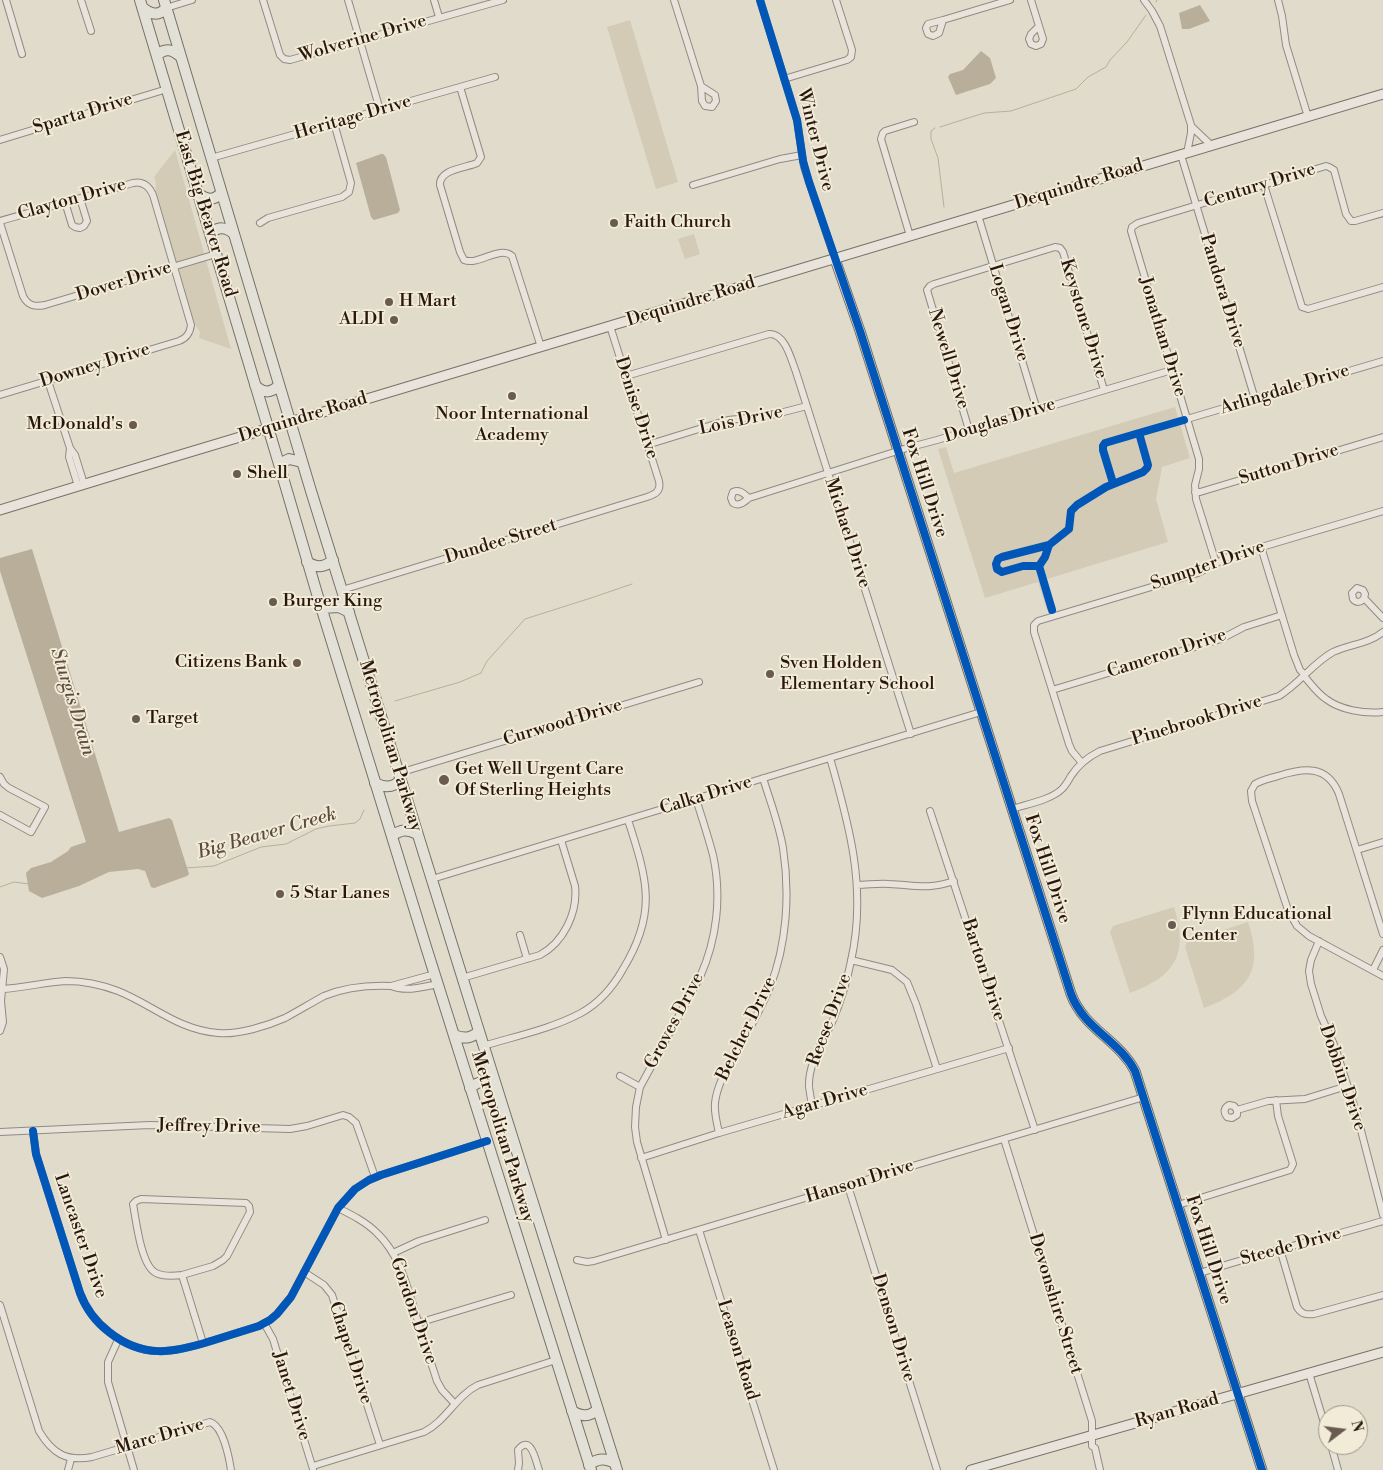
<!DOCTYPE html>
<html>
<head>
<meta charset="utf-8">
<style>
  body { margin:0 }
  #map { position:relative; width:1383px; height:1470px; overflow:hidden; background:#e0dbcb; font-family:"Libre Bodoni",serif }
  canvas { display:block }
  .north { position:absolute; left:1318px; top:1405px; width:50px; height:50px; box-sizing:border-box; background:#f1ebd7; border:1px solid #a19687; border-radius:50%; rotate:75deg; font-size:14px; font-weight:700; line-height:20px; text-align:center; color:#29160e }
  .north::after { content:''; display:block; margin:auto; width:18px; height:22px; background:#695b50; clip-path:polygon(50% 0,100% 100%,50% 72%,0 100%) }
</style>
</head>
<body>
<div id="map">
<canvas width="1383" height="1470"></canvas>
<div class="north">N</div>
</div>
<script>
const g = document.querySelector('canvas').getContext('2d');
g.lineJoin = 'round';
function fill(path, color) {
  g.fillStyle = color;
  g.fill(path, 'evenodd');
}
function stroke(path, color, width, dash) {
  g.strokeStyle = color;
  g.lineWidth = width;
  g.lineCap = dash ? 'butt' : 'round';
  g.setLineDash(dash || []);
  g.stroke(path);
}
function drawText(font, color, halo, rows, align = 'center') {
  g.font = font + ' "Libre Bodoni",serif';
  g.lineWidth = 4;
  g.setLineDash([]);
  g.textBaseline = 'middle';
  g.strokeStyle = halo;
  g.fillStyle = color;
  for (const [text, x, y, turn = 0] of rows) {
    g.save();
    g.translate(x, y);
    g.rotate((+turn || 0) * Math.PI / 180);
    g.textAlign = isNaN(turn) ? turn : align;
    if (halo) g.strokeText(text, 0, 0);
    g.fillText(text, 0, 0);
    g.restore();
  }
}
fill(new Path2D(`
  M630,20L678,182L656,189L607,27Z
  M175,150L231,349L199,338L200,332L194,323L156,196C155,189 157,182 154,177Z
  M694,234L700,254L685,259L678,239Z
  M1175,407L1190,458L1162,467L1156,499L1168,542L1047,579L1056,608L1047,610L1038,582L985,598L938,449L946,447L954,473Z
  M1174,907C1189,955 1175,976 1130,993L1110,932L1113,926Z
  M1248,922C1264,970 1249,991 1204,1008L1185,947L1187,942Z`), '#d3cbb5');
fill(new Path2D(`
  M1200,5L1210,21L1189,29H1182L1179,13Z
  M981,51L990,58L996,78L990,84L956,95L948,77L950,74L963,70Z
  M381,154H383L386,157L400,210L398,213L374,220L371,217L356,163Z
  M32,549L119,832L169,818L172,820L189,874L187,876L154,888L151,887L145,871L138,869L109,872L79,886L42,898L29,891L26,873L31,868L51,862L68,851L71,847L86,842L0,571V558Z`), '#b9ae9a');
stroke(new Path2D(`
  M1156,2L1157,0
  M940,127L984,113L1011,111L1076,89L1088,77L1106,67L1110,60L1127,42L1146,15
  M935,128L931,131V139L938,158L944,207
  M395,701L460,682L481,673L487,661L525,619L591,598L632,584
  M186,868L214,866L261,847L286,844L316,829L329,826L355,823L360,819L364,810
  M0,887L14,882L29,884`), '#b9ae9a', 1);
const street = new Path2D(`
  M6,0L22,54
  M81,0L91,31
  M263,0L280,55L284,59L290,60L503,0
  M348,0L380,110
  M434,0L439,17
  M674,0L701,86L702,101L705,106L712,107L716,101L715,95L701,86
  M760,0L797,120L804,167L835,259
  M1031,0L1039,26
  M1144,0L1152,11L1160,26L1191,125V133L1187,153
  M1278,0L1282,16L1286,45L1308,117
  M166,8L192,0
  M943,20L1010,0
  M943,20L939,33L933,36L928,34L926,28L928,24Z
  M1039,26L1043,39L1041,44L1036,46L1031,44L1029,39L1031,34Z
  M784,79L847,60L851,57L852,50L836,0
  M460,87L481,157L477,163C466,168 439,169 440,185L460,252L464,260C479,266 499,245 512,256L541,347
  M1192,127L1212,146
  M0,140L167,89
  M1181,155L1255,399
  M211,158L495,77
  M693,185L780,159L802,155
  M1264,185L1302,307L1308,309L1383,287
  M65,202L72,225L75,227L80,228L84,226L87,221L80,198
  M978,215L1037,410
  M0,221L133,183C143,181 149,186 153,195L191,325C190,333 187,338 179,341L0,395
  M0,223L23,296C28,306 35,307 45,305L216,254
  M260,223L268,218L342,197L349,192L351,183L334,123
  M910,236L881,139L883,133L885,131L914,122
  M626,376L769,334C785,333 791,359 796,372L911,734
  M48,381L70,448L75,455L84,484
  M1187,419L1383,361
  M969,430L927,290L930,286L934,284L1055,247L1060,248L1063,252L1104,390
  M647,445L728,420L768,416L807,406
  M70,448L69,457L78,486
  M1195,492H1200L1383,437
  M749,498C744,502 739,507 733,503L731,498L733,492C740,489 744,494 749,498L907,448L937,440L1172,370
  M1261,547L1294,655L1300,670L1305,675
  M1216,563L1196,499L1195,485L1199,469V459L1131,231L1132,227L1138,223L1326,166L1329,167L1334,170L1346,214L1351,221H1355L1383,213
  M342,590L647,497C656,494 661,491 659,481L610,326
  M1364,598C1361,603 1356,603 1353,599L1352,593L1357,588L1363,590L1365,594L1364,598L1383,618
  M1304,676C1311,684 1317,693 1326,699C1340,710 1365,714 1383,712
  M1052,690L1221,639L1244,627L1282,615
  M1082,763L1072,751L1069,744L1034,632V625L1038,621L1198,573L1228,557L1383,511
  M399,773L699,682
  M0,777L4,784L9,788L45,807L31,832L0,815
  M1012,809C1027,804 1051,800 1062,789C1066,785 1068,781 1071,776C1078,765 1088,757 1100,751L1279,696C1299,684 1313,663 1333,652C1350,644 1368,644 1383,632
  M930,811L1035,1130
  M1357,850L1383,842
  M432,879L981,712
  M857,885C868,885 878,883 889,884C915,885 927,890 954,881
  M1383,934L1339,794C1327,764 1303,768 1278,776C1270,778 1262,780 1255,784L1251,791L1252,801L1288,910L1297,926L1309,936L1383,976
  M520,935L527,959
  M1319,941L1311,960L1309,971L1311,984L1321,1016L1335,1047L1357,1115L1383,1215
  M0,957L4,969L1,1001L3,1022L0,1031
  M851,960L892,970L907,982L916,1004L937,1069
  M1373,970L1383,950
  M435,974L391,986C406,992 423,987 438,984
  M462,978L540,955C564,942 578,912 575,886L561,840
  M2,989C24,988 45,982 66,981C83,981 102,985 118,991C153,1005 178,1030 218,1033C238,1035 267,1026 285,1018C298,1011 311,1003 324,996C346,987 368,985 391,986
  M483,1046C516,1036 551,1029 581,1013C599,1003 613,987 623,969C658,912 647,879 628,820
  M620,1076L640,1087
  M812,1106C811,1100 810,1093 809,1087C808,1062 824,1041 833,1020C841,1001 847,981 851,961C867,890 850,827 830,758
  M1237,1110V1115L1232,1118L1227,1117C1223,1112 1224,1108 1229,1105L1234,1106L1237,1110L1268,1101L1305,1099L1347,1086
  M33,1131L36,1154L80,1293C86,1309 96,1322 109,1332C143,1359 173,1353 211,1341C227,1336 243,1331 259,1326L270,1320L277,1314L291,1297L338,1208L355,1189L369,1180L381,1175L487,1141
  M0,1132L150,1125L290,1129L307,1126L343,1115L349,1117L356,1123L375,1177
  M719,1133C717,1123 714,1113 715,1103C717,1084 728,1067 737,1051C749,1030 761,1009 770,987C787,944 790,893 783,848C779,824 770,801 763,778
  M1004,1139L1092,1421V1446L1095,1448L1100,1470
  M641,1158L719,1133L1009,1048
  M848,1186L937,1470
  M1178,1205L1290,1170L1293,1164L1278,1116L1276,1100
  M338,1208C352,1215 366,1222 377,1233C400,1255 407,1286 416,1315C422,1337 430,1359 437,1381L442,1390L455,1404
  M699,1230L774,1470
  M666,1240L637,1142L635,1127L636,1107L640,1087L700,977C717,939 722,896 713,855C708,836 702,818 696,799
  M1280,1249L1297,1307C1301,1314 1306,1315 1314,1314L1383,1295
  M393,1253L419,1241L485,1220
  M577,1260L587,1262L594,1261L1144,1097
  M304,1272L324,1285L332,1295L380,1445
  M1200,1273C1260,1253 1322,1239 1383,1221
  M182,1275L213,1266L223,1260L227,1256L250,1212L249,1206L246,1203L141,1199L136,1201L133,1204C136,1220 141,1266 156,1273C164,1277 174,1276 182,1275L203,1343
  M0,1305L39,1431C52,1453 66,1462 92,1457L210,1422C223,1426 229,1457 231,1470
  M264,1323L273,1339L313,1469
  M418,1323L511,1295
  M118,1340L108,1362V1382L134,1470
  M1309,1373L1328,1436
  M1331,1445L1338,1470
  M313,1466L424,1432C446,1421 456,1396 478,1385L556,1360
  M68,1470L71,1459
  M518,1470L519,1463L518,1450C531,1433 536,1462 539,1470`);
const secondary = new Path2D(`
  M835,259L860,331L1071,994C1084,1029 1119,1040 1135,1071L1262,1470
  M0,510L170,458L1383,94
  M971,1470L1383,1352`);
const primary = new Path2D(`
  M140,0L279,464L318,597L427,950L591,1470
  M164,0L311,491L479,1031L617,1470
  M142,7C150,14 158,17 166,8
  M157,55C166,47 173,50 181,57
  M198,193C206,200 214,201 221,193
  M210,234C218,226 226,227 234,234
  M255,385C262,393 271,394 279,385
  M279,464L289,459L302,462
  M307,562C317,568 324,568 333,560
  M321,608L339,607L349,612
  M375,783C385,788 393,788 401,780
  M392,836C401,829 408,829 417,834
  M454,1035C464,1039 471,1039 479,1031
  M470,1088C479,1080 486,1081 496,1086
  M572,1411C582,1417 590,1417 598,1409
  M589,1465C598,1458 605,1458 615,1463`);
stroke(street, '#908b81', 8);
stroke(secondary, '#767168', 11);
stroke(primary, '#767168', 12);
stroke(street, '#e8e4dc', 6);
stroke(secondary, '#e8e4dc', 9);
stroke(primary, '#e3e0d7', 10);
stroke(new Path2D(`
  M760,0L797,120L803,161L809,182L860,331L1071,994C1084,1029 1119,1040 1135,1071L1262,1470
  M1113,483L1103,450V446L1105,443L1139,433
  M1039,566H1023L1002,572L997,569L996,564L998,559L1002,557L1049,545
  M1052,610L1039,566L1045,557L1049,545L1069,529L1071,511L1077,505L1106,487L1143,472L1147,468L1148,465L1139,433L1184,420
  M33,1131L36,1154L80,1293C86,1309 96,1322 109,1332C143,1359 173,1353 211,1341C227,1336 243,1331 259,1326L270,1320L277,1314L291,1297L338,1208L355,1189L369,1180L381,1175L487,1141`), '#0057b8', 8);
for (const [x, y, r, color] of [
  [614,223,5,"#695b50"],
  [389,302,5,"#695b50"],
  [394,320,5,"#695b50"],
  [512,396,5,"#695b50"],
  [133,425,5,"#695b50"],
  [237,474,5,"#695b50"],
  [273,602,5,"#695b50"],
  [297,663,5,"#695b50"],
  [770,674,5,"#695b50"],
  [136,719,5,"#695b50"],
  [444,780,6,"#695b50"],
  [280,894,5,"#695b50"],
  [1172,925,5,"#695b50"]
]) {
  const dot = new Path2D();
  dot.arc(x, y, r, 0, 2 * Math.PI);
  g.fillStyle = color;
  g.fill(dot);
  stroke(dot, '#f1ebd7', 2);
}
drawText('18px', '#29160e', '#f1ebd7', [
  ["Wolverine Drive",363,39,-16],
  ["Sparta Drive",83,114,-17],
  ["Heritage Drive",353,118,-16],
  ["Winter Drive",815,140,76],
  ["Dequindre Road",1079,185,-17],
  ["Century Drive",1260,186,-17],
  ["Clayton Drive",72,200,-16],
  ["East Big Beaver Road",205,214,73],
  ["Dover Drive",124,282,-17],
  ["Pandora Drive",1222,291,73],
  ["Dequindre Road",691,302,-17],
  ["Logan Drive",1008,313,73],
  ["Keystone Drive",1083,319,73],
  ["Jonathan Drive",1162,337,73],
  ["Newell Drive",948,359,73],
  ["Downey Drive",95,366,-17],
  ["Arlingdale Drive",1285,390,-17],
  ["Denise Drive",636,408,72],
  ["Dequindre Road",303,418,-17],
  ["Lois Drive",741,421,-12],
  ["Douglas Drive",1000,421,-17],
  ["Sutton Drive",1289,465,-17],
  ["Fox Hill Drive",924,483,72],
  ["Michael Drive",847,533,72],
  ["Dundee Street",501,542,-17],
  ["Sumpter Drive",1208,566,-19],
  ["Cameron Drive",1167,654,-18],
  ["Pinebrook Drive",1197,721,-17],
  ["Curwood Drive",563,723,-17],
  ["Metropolitan Parkway",390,746,73],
  ["Calka Drive",706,796,-17],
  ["Fox Hill Drive",1047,869,72],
  ["Barton Drive",983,970,72],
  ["Reese Drive",830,1020,-70],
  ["Groves Drive",675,1021,-62],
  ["Belcher Drive",747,1029,-64],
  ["Dobbin Drive",1342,1078,71],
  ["Agar Drive",825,1102,-16],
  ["Jeffrey Drive",209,1127,1],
  ["Metropolitan Parkway",502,1137,73],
  ["Hanson Drive",860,1182,-17],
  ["Lancaster Drive",80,1236,71],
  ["Steede Drive",1291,1247,-15],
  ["Fox Hill Drive",1208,1250,72],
  ["Devonshire Street",1055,1304,73],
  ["Gordon Drive",413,1311,71],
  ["Denson Drive",893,1328,73],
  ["Leason Road",737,1350,73],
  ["Chapel Drive",350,1353,72],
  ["Janet Drive",291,1396,73],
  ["Ryan Road",1177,1411,-16],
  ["Marc Drive",160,1437,-16]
]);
drawText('18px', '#29160e', '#f1ebd7', [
  ["Faith Church",624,223],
  ["H Mart",399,302],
  ["ALDI",384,320,"right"],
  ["Noor International",512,415,"center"],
  ["Academy",512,436,"center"],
  ["McDonald's",123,425,"right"],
  ["Shell",247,474],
  ["Burger King",283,602],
  ["Citizens Bank",287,663,"right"],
  ["Sven Holden",780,664],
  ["Elementary School",780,685],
  ["Target",146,719],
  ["Get Well Urgent Care",455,770],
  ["Of Sterling Heights",455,791],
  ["5 Star Lanes",290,894],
  ["Flynn Educational",1182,915],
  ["Center",1182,936]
], 'left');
drawText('italic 19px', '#5c4b3e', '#f1ebd7', [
  ["Sturgis Drain",72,702,73],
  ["Big Beaver Creek",267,834,-16]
]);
</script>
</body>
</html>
